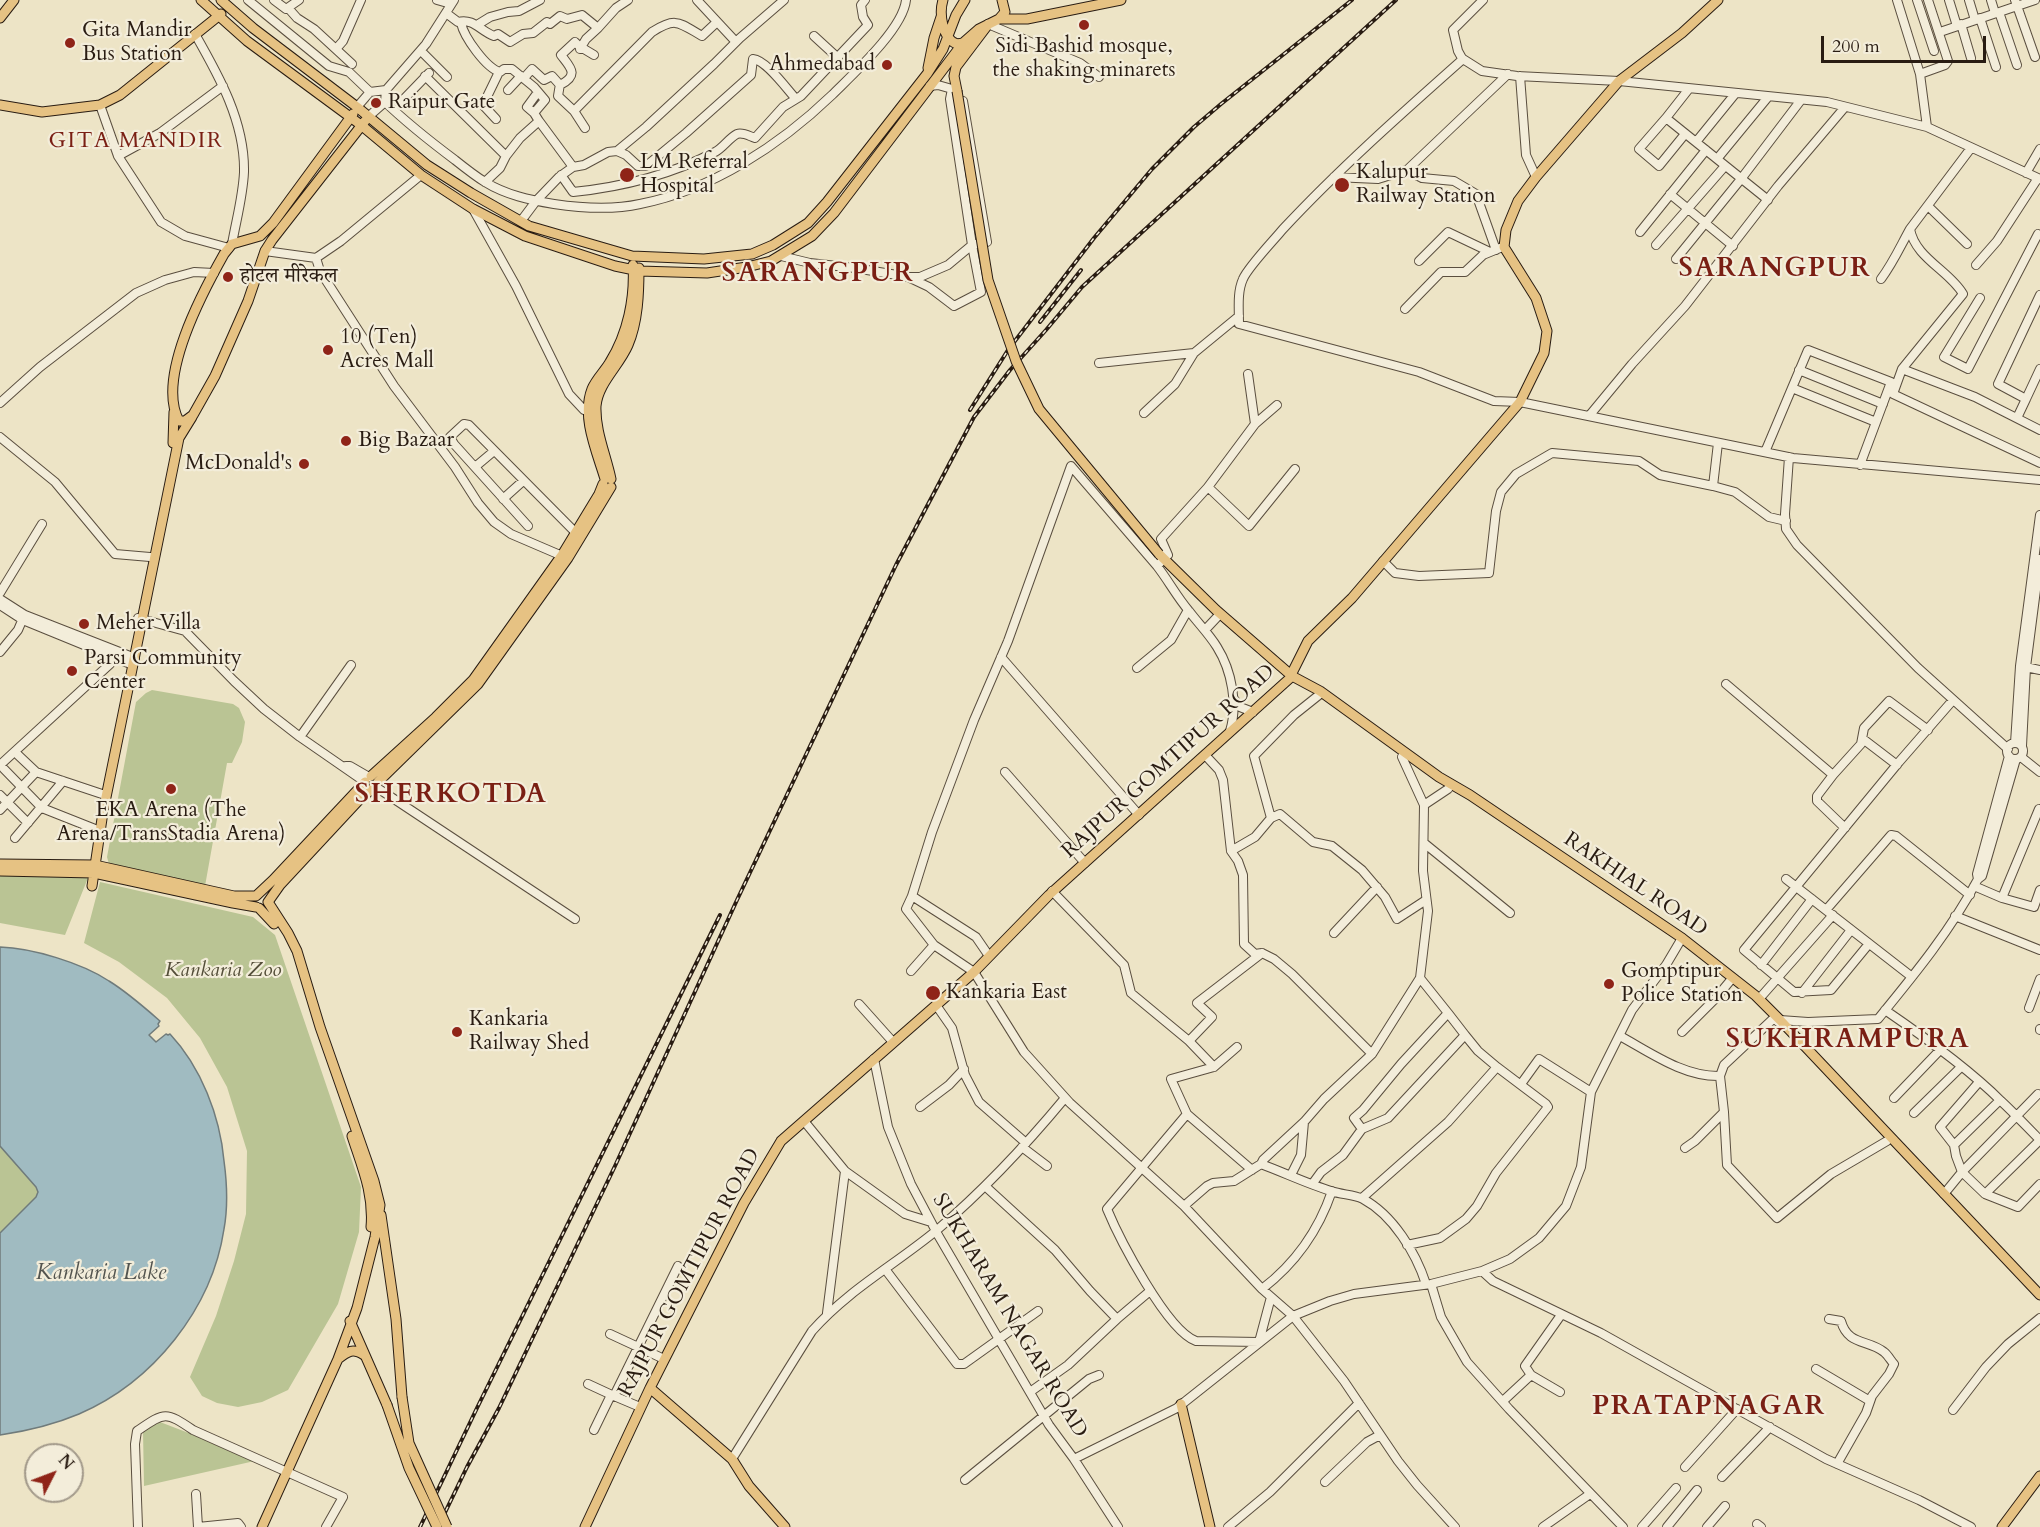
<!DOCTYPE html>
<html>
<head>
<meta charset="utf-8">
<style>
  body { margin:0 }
  #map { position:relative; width:2040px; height:1527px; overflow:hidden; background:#ede4c6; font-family:Cardo,serif }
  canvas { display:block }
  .north { position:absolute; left:24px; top:1443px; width:60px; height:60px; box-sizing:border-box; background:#f3edda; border:2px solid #a2998a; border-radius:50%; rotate:48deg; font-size:16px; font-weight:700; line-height:24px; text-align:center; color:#291c12 }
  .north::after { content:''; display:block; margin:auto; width:21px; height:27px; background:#8f2418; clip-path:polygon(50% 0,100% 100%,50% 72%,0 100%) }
  .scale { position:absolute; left:1821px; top:36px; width:165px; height:27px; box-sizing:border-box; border:3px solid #291c12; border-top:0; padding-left:8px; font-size:18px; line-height:21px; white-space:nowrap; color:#291c12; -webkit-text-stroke:4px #f3edda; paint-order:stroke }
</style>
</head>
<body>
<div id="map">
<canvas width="2040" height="1527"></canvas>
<div class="north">N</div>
<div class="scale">200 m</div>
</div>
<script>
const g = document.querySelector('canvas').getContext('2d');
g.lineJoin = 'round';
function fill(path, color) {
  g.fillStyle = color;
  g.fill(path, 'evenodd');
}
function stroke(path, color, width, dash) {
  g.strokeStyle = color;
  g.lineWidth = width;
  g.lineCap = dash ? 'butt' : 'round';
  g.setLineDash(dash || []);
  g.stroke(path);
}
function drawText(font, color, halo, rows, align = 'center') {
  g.font = font + ' Cardo,"Noto Serif Devanagari",serif';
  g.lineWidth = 4.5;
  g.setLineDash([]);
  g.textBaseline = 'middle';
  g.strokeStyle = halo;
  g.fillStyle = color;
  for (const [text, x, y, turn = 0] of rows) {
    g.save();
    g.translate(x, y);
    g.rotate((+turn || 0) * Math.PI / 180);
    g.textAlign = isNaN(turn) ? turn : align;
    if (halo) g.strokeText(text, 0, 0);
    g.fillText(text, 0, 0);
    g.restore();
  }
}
fill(new Path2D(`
  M152,690L233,704L239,708L245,722L242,742L232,763H227L205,886L109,864L107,857L136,702L146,693Z
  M90,873L65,935L0,923V876Z
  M100,882L253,917L275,935L361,1187L359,1232L338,1304L288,1390L262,1402L238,1407L217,1403L202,1396L190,1377L216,1316L234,1261L246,1214L247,1151L227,1087L200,1038L167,998L119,962L84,943Z
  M0,1146L37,1187L38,1192L36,1197L0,1233Z
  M160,1422L259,1460L144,1486L143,1431Z`), '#bac494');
const water = new Path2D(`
  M0,947C32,948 82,963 109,981C127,992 144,1007 160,1021L158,1024L159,1026L149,1035L156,1042L166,1034L168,1035L170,1034C201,1067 220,1116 224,1161C227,1183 228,1207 224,1229C212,1309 153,1382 79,1414C53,1425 27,1431 0,1435V1233L36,1197L38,1192L36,1187L0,1146Z`);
fill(water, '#a0bbc1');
stroke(water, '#707b7b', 1.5);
const minor = new Path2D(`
  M248,0L329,66L349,72L370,92
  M274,0L286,9L299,0
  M437,0L451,4
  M697,0L736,42
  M1897,0L1920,74L1927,127
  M1917,0L1934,51
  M1949,0L1957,26
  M1969,0L1975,20
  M1991,0L1995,13
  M2015,0L2035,57
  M289,9L297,18L314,29L352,64
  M1999,12L2017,65
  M446,13L458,22C474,18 480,31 494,36L498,34L510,42L523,34L533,33L547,22L550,24L560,16L567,19L582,15L598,28L616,8L628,0
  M1980,18L1996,67
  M461,23C464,37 486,68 500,72L504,69H512L534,87L545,100L534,113L539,121L520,138L506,156L500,168L485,182
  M988,24L1080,63L1099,77
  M1961,24L1971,58
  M477,25L490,17L508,12L519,11L540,0
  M1940,32L2035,0
  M195,34C219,76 245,122 244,172C243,196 236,221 232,244
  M814,36L838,58
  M336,49L343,41L361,0
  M421,51L447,77
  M594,55L584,49H580L586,39L598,28
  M1463,60L1458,51L1453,30L1483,0
  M1920,74L1945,65L1948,61L1928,0
  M425,76L506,156
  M1520,76L1526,155L1536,177
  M524,78L532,69L544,80L552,76L560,85C580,75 570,67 561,55L575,42L581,48
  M560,84L558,96L574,111L585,128
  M508,90L521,76
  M1688,90L1666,118L1768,200
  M385,102C408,124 431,142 455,160C465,168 475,176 485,182C506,195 530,200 554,204C581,208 613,210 640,204C712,190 780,145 832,95C853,74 903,29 906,0
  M401,102L429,73
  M100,105L118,156L161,222L185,236L229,248
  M357,107L370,92L386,90
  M574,111L652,32C676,17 678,22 702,36L717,22
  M534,113L527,107L538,92
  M368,117L385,102L386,90L426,44L454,0
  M1666,118L1639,149L1659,166L1685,134
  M496,119L483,105L499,72
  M539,121L573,167
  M1696,142L1735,94
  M1971,148L1910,229C1915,258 1950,271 1963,294L1902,369L1893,394L2040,463
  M617,151L626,155L638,166H646L686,133L751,75L753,59C766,60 786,88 796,99
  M118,156L160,133L223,86
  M1717,159L1768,97
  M1407,170L1422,178L1454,181L1476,194L1496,250
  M2026,173L2040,149
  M561,175L573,192C623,187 670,175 715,152C723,148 729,138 737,134C743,132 749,136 755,138L783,107L801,96L868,25L863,17L861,5L865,0
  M1334,177L1378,179L1407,170L1508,74
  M2040,179L1927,127L1827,102L1619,81L1517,76L1482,71L1463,59C1401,114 1339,169 1283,229C1274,240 1248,267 1243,279C1237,292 1239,309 1239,324L1419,372L1494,401L1520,402L1793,458L2040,480
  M1670,194L1733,246
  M1928,206L1967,244
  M473,209L516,286L569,394L584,410L592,411
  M521,221L536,201L559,177L573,167L584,165L608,152L617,151L646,127L714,64L740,38L784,0
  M1640,232L1706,150
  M1656,245L1725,166
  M265,251L316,258L320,271L394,386L455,467L478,503L494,522L511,534L567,558
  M781,256L810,263L855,268L909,277H920L948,265L972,245L987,242L963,101
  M316,258L341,241L421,175
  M1676,259L1741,179L1801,100
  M1419,261L1448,232L1490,252
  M1976,265L1997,241L2038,178
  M910,278L929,287L954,306L981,292L972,245L950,99L952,89L938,85L930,86
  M1881,279C1893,263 1900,247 1910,229
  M1980,298L1944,357L1968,369L2038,234L2040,235
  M1405,309L1441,272H1465L1483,255L1500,248
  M1099,363L1194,353L1239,316
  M1902,369L1975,397L2040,430
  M1799,370L1883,404
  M1792,388L1876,422
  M2026,399L2040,369
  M0,403L40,367L136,293L165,280L194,272L214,273
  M1144,413L1175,384L1194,353
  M1589,416L1632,364L1685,306L1778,186L1845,107
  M2017,418L2026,399L1998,384L2040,295
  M1255,424L1277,405
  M0,437L55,482L115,554L150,557
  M1718,443L1713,486L1735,492L1769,517L1786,521
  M1765,452L1808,350L1891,382L1860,465
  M1789,457L1785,514L1786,529L1797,545L1918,668L2008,749
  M475,467L494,451
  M1208,487L1255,424L1248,374
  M503,499L523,481
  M528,526L454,444L450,437L464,424L469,425L576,533
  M1383,561L1395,573L1419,576L1489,573L1496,511L1501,492L1516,474L1552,453L1639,461L1660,475L1713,486
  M0,593L42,524
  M0,599L25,615L135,658
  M0,605L23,620L133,665
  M138,618L185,631L234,681L264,709L300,737L365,782
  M1205,630L1220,614
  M0,652L18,630L24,616
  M1001,657L1139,815
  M2021,666L2040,670
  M1137,668L1171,640L1188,610
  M1726,684L1833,775L1861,744L1864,728L1889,701L1928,730
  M1234,699L1240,707L1253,712
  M1230,731C1238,705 1232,671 1217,647C1209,634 1198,623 1189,611C1177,597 1168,580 1157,566L1168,555L1161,539L1208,487L1249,526L1295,469
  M300,737L351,665
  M1863,739L1897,765
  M2015,743L2020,666L2040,515
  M2007 751a8 8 0 1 1 16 0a8 8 0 1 1-16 0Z
  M2022,746L2026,667L2040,559
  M18,755L36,772L102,794
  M1205,755L1219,770L1223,780L1231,851L1238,861L1243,875L1244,944L1255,954L1262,953L1274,959L1292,974L1372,1054
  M2021,757L2040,772
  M0,765L110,664L114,658
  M346,766H350L369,777
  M4,769L42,808L95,829
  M1005,772L1085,863
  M1833,775L1817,796V801L1845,828
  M376,787L575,919
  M0,795L28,823
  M1424,805L1448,789
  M0,810L36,772
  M1271,818L1280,814L1313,842L1332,846L1362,870L1385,897L1397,919L1426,900
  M15,838L63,781
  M1424,843L1510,913
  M1231,851L1255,837L1271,818L1254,756L1294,715L1319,695
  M1786,879L1912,977
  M1978,879L1977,874L2009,756
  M1974,886L2002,898L2034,907L2040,890
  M1052,891L1124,965L1131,993L1189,1041
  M2002,898L2039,809
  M1826,910L1891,835L1896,836L1970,895
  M1955,916L2040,950
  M1334,933L1377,887
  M934,945L974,972L1024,1052L1070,1103L1184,1206L1262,1289L1293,1316L1344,1381L1398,1461L1417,1485L1455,1527
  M1868,945L1831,990L1794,992L1744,950L1899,762L1953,700
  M989,956L976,937L912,896L932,832L974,720L1008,641L1071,466L1157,566
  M1761,965L1812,899
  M911,971L934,945L906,909L912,896
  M1780,975L1833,915
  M1802,993L1851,930
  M1759,999L1774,982
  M859,1004L893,1042
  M936,1005L952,1028L965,1075L979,1102L1026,1143
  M2029,1008L2040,979
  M1885,1010C1923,1036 1968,1068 2001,1101C2014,1113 2027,1127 2040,1140
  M1448,1013L1465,1035
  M1778,1022L1780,1020L1808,1022L1878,1019C1914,975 1951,930 1978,879L1982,876L2016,759
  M2040,1030V1029
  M1682,1032L1715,999L1730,981
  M1620,1036C1651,1053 1684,1077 1720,1076
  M1237,1047L1214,1067L1171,1079L1187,1114L1107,1209C1119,1238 1167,1331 1196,1341L1259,1342L1271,1297
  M874,1059L888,1127L911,1184L938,1235L1049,1425L1074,1459L1177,1408L1293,1316L1330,1301L1354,1294L1431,1284L1482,1271L1493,1281L1601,1333L1826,1459L1919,1500L1971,1527
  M1214,1067L1189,1041L1212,1017L1197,1003L1262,953
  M1979,1082L1940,1127L1954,1145L1956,1156L1962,1172L1985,1194L2018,1207L2040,1184
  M1521,1084L1539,1059L1591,1092
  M1894,1098L1940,1050
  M920,1107L949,1085L964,1069
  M1724,1112L1727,1165L1777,1218L1831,1174L1887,1141
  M1914,1113L1961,1067
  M1187,1114L1252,1170
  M804,1121L845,1171L905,1214L931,1222
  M1362,1129L1388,1118L1465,1035L1478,1051L1497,1067
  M1954,1145L2000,1100
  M1022,1147L1047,1166
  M1685,1148L1695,1141L1724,1112L1720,1076L1724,1065L1773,1019
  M1261,1164L1263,1160L1304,1122L1324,1099L1372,1054L1420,978L1428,911L1423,871L1424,805L1402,757
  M1291,1175L1301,1155L1304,1122
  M1313,1183L1321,1172L1343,1155L1362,1129L1354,1118L1363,1110L1401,1064L1448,1013L1420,978
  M985,1186L1055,1250L1090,1291L1117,1319L1150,1291
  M1944,1194L1962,1172L2038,1094
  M1985,1194L2040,1140
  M1362,1198L1448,1122L1497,1067L1546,1104L1548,1107L1496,1173L1477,1206L1466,1219L1440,1238L1407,1245
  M1184,1206L1207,1186L1213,1183L1234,1181L1261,1164C1285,1173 1308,1184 1331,1191C1342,1195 1353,1194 1363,1199C1393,1215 1416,1253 1426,1284
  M885,1269L957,1364H964L1038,1311
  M1482,1271L1510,1259L1539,1238L1566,1206L1581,1167L1591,1092L1632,1010L1666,965L1682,938
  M1431,1284L1441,1317L1467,1362L1509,1409L1623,1527
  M1262,1289C1296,1263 1318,1232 1332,1191
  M827,1313L845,1171
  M1829,1319L1841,1321C1848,1346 1868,1339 1884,1352C1888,1355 1891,1361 1894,1364L1889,1374L1872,1396L1866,1413L1837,1464
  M610,1334L664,1359
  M1816,1369L1870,1401
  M588,1384L614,1396
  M1030,1392L1068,1365L1117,1319
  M1560,1392L1531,1375L1525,1366L1561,1315
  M1503,1401L1531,1375
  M640,1407L614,1396L678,1266
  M1953,1410L1986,1367L2008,1344L2040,1318
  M594,1430L611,1395
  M732,1459L812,1331C848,1290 896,1264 937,1230C984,1190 1026,1145 1065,1098
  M1074,1459L1118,1527
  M1685,1467L1737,1409
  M1722,1477L1770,1427
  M965,1480L1089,1379L1099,1375
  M1325,1482L1367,1442L1380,1435
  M196,1494L198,1527L238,1523L241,1527
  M1757,1524L1761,1527
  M138,1527L135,1444L137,1431C165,1412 165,1411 193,1430L343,1497L326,1527
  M1228,1527L1270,1492L1359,1403
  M1543,1527L1590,1494
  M1642,1527L1676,1488
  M1667,1527L1697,1490
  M1707,1527L1725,1506`);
const major = new Path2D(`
  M201,0L247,41L361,125L421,175L473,209L525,236L615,266L639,271L707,273L747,267L771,261L812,236L834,213L963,43
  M221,0L253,28L357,107L427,165L471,193L529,226L632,256L704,259L752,254L773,245L808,223L827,202L927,74L943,49L956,15L965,0
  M943,0C939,13 942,39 957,44L963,43L979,29L999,19L1005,12L1002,0
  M0,18L14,0
  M999,19H1027L1121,0
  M928,68L934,38L941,17
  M957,91L954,76L956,67L987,26
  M0,105L42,112L100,105L120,95L221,14
  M353,114L273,223L260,236L232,244L224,254C202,293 156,378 179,421H185L193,415L215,376L248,301L265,251L272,240L365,121
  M173,443L174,412
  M605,479C597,452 581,417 592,389C596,379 605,371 610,362C628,333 635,298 633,265
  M611,479C606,455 595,431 596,406C598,383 619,366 628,345C638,322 639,293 639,268
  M1159,554L1216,610L1292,676L1320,691L1439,777L1470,795L1682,938L1756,996L1780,1020L2040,1295
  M371,776L436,717L473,680L562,555L599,494L603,484
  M378,782L478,684L568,558L611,487
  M0,864L95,865L234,896H256L273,880L365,782
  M0,871L94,873L233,903L256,907
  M92,886L103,812L179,438L192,417
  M259,908L274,924
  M352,1136C362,1167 374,1194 371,1227
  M381,1215L396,1319L402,1397
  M350,1321L387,1405
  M338,1359C348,1351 353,1348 364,1355
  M650,1388L732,1459L749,1486L785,1527
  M1181,1404L1210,1527
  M262,1527L338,1359L357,1308L375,1237L380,1205L374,1181L320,1027L297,951L288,933L268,902L280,885L360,799L372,789
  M585,1527L650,1388L744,1203L781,1141L974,972L1049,895L1289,679L1308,641L1352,598L1520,402L1544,353L1547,331L1536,298L1504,247L1506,230L1518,201L1536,177L1619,81L1682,33L1718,0
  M2002,1527L2040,1476`);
stroke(minor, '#5a4e3f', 10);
stroke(major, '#291c12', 11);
stroke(minor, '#f3edda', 8);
stroke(major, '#e6c283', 9);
const rail = new Path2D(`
  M1040,322L1081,270
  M970,410L1008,350L1094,238L1152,169L1194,127L1221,104L1352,0
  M420,1527L477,1408L720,915
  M438,1527L467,1467L499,1408L615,1166L737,900L896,565L974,417L1010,370L1046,330L1082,287L1396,0`);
stroke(rail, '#291c12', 4);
stroke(rail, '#f3edda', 1.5, [4.5]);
const majorBridge = new Path2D(`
  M957,91L988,280L1016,361L1039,409L1159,554
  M402,1397L409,1443L447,1527
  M387,1405L409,1468L437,1527`);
stroke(majorBridge, '#291c12', 11, []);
stroke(majorBridge, '#e6c283', 9);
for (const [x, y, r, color] of [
  [1084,25,6,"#8f2418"],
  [70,43,6,"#8f2418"],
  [887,65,6,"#8f2418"],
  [376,103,6,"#8f2418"],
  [627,175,8,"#8f2418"],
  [1342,185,8,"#8f2418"],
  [228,277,6,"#8f2418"],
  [328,350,6,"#8f2418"],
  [346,441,6,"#8f2418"],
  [304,464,6,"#8f2418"],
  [84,624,6,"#8f2418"],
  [72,671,6,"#8f2418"],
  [171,789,6,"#8f2418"],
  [1609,984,6,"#8f2418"],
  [933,993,8,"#8f2418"],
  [457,1032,6,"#8f2418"]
]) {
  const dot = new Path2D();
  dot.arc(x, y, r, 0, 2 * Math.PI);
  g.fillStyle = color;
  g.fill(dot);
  stroke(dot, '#f3edda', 2);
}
drawText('21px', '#291c12', '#f3edda', [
  ["Gita Mandir",82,31],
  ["Bus Station",82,55],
  ["Sidi Bashid mosque,",1084,47,"center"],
  ["the shaking minarets",1084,71,"center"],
  ["Ahmedabad",875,65,"right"],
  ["Raipur Gate",388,103],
  ["LM Referral",640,163],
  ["Hospital",640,187],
  ["Kalupur",1356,173],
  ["Railway Station",1356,197],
  ["होटल मीरेकल",240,277],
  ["10 (Ten)",340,338],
  ["Acres Mall",340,362],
  ["Big Bazaar",358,441],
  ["McDonald's",292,464,"right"],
  ["Meher Villa",96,624],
  ["Parsi Community",84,659],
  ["Center",84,683],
  ["EKA Arena (The",171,811,"center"],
  ["Arena/TransStadia Arena)",171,835,"center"],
  ["Gomptipur",1621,972],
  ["Police Station",1621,996],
  ["Kankaria East",946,993],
  ["Kankaria",469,1020],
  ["Railway Shed",469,1044]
], 'left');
drawText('21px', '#291c12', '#f3edda', [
  ["RAJPUR GOMTIPUR ROAD",1169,762,-42],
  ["RAKHIAL ROAD",1635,885,34],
  ["RAJPUR GOMTIPUR ROAD",690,1273,-62],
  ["SUKHARAM NAGAR ROAD",1009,1316,59]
]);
drawText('italic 21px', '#544e39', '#f3edda', [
  ["Kankaria Zoo",223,971]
]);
g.letterSpacing = '1.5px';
drawText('22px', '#7a1f14', '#f3edda', [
  ["GITA MANDIR",136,142]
]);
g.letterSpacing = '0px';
drawText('italic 22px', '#53544f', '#f3edda', [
  ["Kankaria Lake",101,1274]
]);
g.letterSpacing = '1.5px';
drawText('bold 27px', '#7a1f14', '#f3edda', [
  ["SARANGPUR",1775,270],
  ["SARANGPUR",818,275],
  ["SHERKOTDA",451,796],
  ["SUKHRAMPURA",1848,1041],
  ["PRATAPNAGAR",1709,1408]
]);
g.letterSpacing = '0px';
</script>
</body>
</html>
